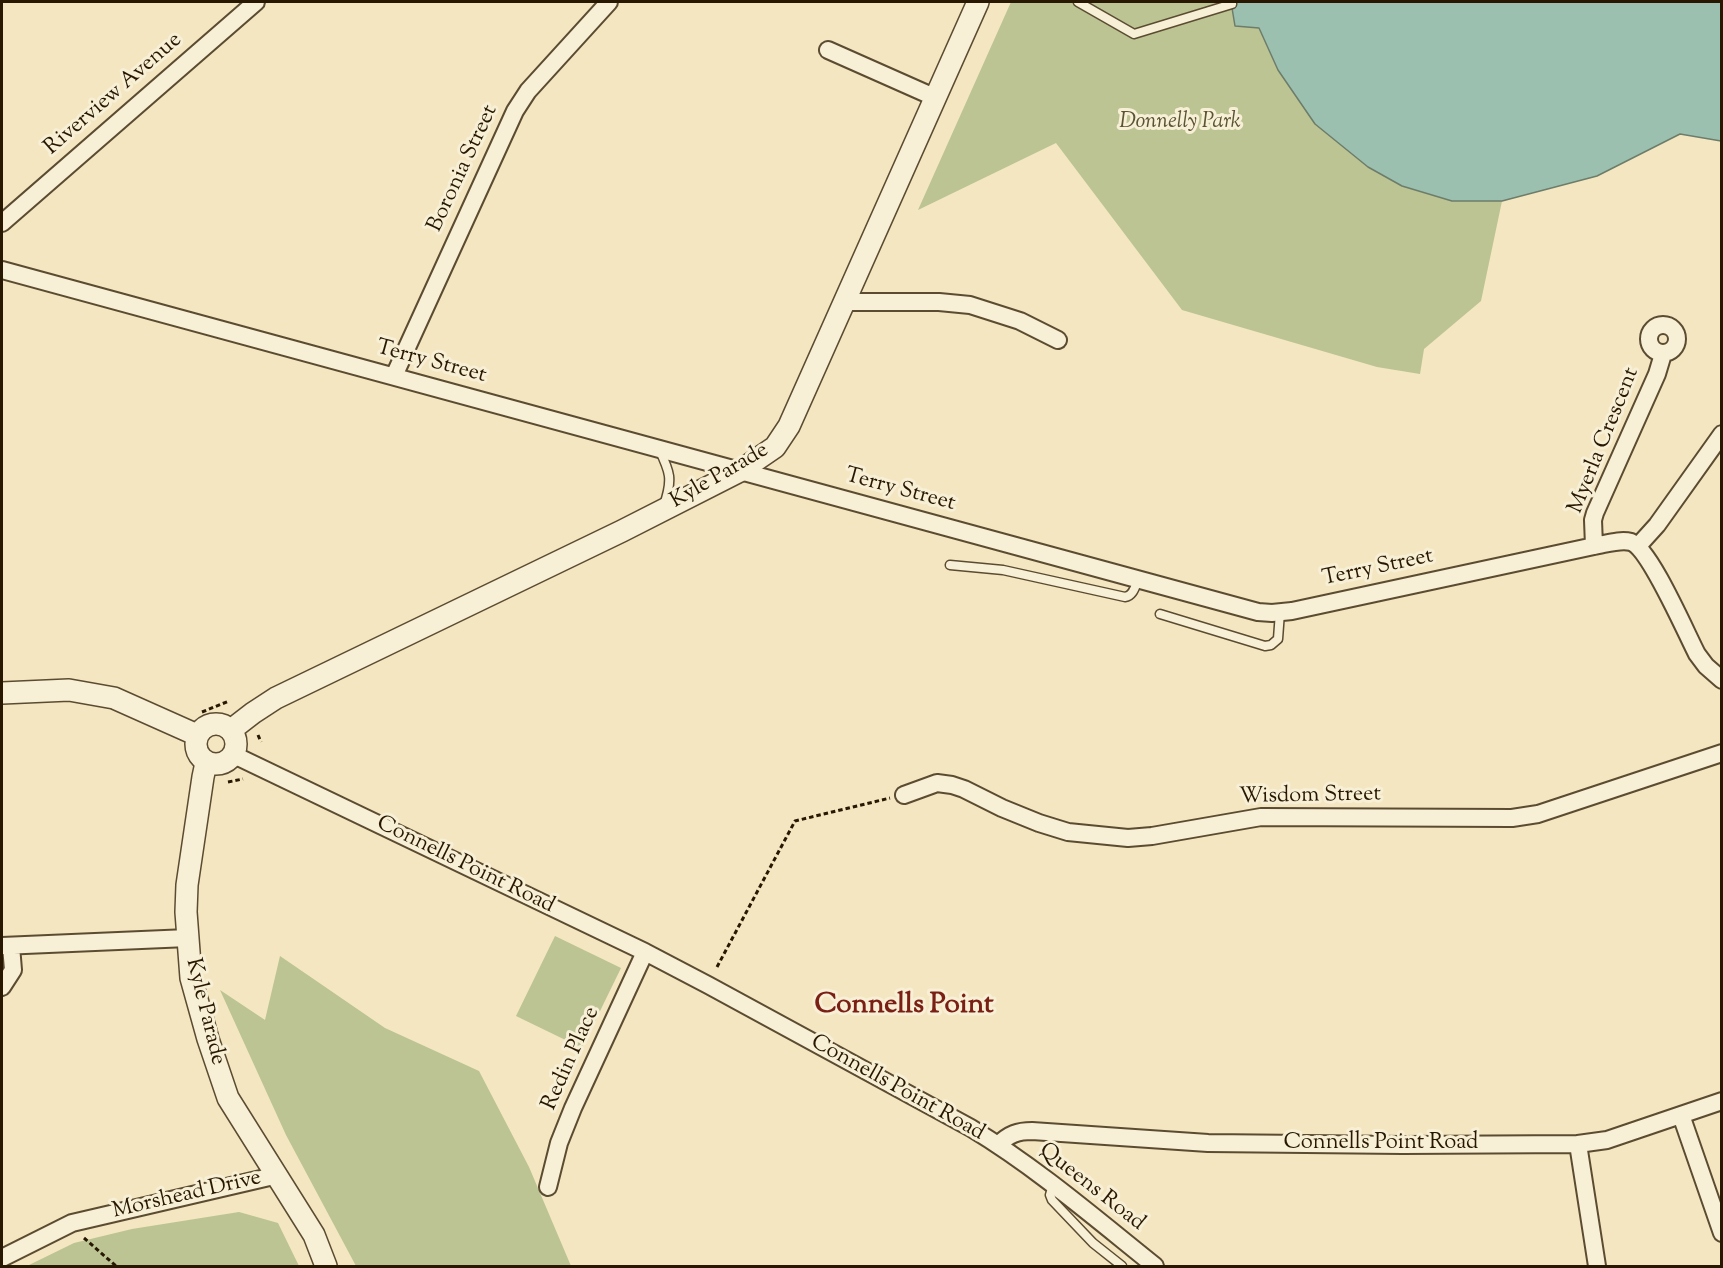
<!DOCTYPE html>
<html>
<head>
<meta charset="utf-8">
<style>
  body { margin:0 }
  #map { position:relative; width:1723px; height:1268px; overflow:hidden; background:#f3e6c0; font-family:"Sorts Mill Goudy",serif }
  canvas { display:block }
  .frame { position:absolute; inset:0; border:3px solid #281801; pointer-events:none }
</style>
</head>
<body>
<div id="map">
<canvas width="1723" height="1268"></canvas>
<div class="frame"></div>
</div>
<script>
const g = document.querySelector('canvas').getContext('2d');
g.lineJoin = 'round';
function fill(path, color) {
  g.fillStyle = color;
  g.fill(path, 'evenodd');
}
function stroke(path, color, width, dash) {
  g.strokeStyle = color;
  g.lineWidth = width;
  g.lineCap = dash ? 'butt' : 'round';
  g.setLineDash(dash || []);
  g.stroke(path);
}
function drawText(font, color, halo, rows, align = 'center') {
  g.font = font + ' "Sorts Mill Goudy",serif';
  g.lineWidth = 6;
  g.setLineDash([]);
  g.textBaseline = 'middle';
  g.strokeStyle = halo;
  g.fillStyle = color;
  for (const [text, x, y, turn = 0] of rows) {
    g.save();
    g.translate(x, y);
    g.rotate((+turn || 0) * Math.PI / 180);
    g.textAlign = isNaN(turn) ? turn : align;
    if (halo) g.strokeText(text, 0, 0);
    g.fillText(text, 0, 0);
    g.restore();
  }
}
fill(new Path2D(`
  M1011,2H1231L1259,28L1278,70L1452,201H1502L1481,301L1424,349L1420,374L1377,367L1182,310L1056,143L918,210Z
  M555,936L621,968L582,1048L516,1016Z
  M280,956L385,1028L479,1071L529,1167L571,1266H356L286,1135L220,990L265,1020Z
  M239,1212L278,1223L299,1266H27L74,1243L132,1229Z`), '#bbc492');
const water = new Path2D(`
  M1231,2H1721V141L1680,134L1597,176L1502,201H1452L1402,186L1368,167L1315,124L1278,70L1259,28L1235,26Z`);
fill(water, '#9bc0b0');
stroke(water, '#6d7d6a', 1.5);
const service = new Path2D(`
  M1078,2L1134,34L1232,4
  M659,449C670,472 673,479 664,505
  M950,565L1003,570L1125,597C1133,596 1135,587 1138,580
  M1160,614L1265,646L1271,645L1278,639L1280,612
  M1053,1185L1050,1195L1052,1200L1093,1243L1122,1266`);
const minor = new Path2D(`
  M828,50L934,97
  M2,223L256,2
  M2,270L1258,612L1272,613L1292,611L1594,546C1606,544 1620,539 1631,542C1650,549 1686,633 1697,654L1706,666L1722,680
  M845,302H939L970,305L1020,321L1058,340
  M1649 339a14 14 0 1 1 28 0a14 14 0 1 1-28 0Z
  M394,376L515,111L528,91L609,2
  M1594,546L1593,520L1595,513L1657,374L1663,354
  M1638,546L1657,525L1722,434
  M234,755L645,952L708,985L971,1128C1037,1168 1095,1218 1155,1266
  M904,795L937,783L952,785L964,789L1002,808L1039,823L1068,832L1128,838L1152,836L1261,817L1512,818L1538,814L1722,753
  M2,946L188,938
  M2,987L13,970L11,946
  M1681,1115L1722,1233
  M1578,1144L1597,1266
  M998,1145C1009,1134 1018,1131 1032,1131L1208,1143L1403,1145L1578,1144L1607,1140L1722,1101
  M548,1187L559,1143L573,1108L645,952
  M2,1258L72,1223L278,1175`);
const tertiary = new Path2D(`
  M2,693L69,690L114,698L197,735
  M196 744a20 20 0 1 1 40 0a20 20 0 1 1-40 0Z
  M231,730L253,713L276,698L622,531L740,471L775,447L789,426L978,2
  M206,763L203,777L187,885L186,912L191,978L208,1039L228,1098L314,1235L326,1266`);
stroke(service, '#5b4c31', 11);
stroke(minor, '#5b4c31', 20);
stroke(tertiary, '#5b4c31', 24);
stroke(new Path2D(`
  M202,712L229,701
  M258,735L261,742
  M228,782L243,779
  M717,967L795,821L890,798
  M84,1238L116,1266`), '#281801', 3, [4.5, 3]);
stroke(service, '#f7efd6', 8);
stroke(minor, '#f7efd6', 16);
stroke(tertiary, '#f7efd6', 21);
drawText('22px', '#281801', '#f7efd6', [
  ["Riverview Avenue",114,95,-41],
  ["Boronia Street",464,169,-65],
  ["Terry Street",431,363,15],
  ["Myerla Crescent",1605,441,-68],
  ["Kyle Parade",720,477,-30],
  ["Terry Street",900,491,15],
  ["Terry Street",1378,569,-12],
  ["Wisdom Street",1310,797,-1],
  ["Connells Point Road",465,866,26],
  ["Kyle Parade",204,1012,76],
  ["Redin Place",572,1059,-66],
  ["Connells Point Road",897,1089,29],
  ["Connells Point Road",1381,1144],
  ["Queens Road",1091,1188,38],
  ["Morshead Drive",187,1196,-13]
]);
drawText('italic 22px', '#5b5434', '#f7efd6', [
  ["Donnelly Park",1180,123]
]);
drawText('bold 28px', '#7a1f14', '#f7efd6', [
  ["Connells Point",904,1007]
]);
</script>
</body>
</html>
